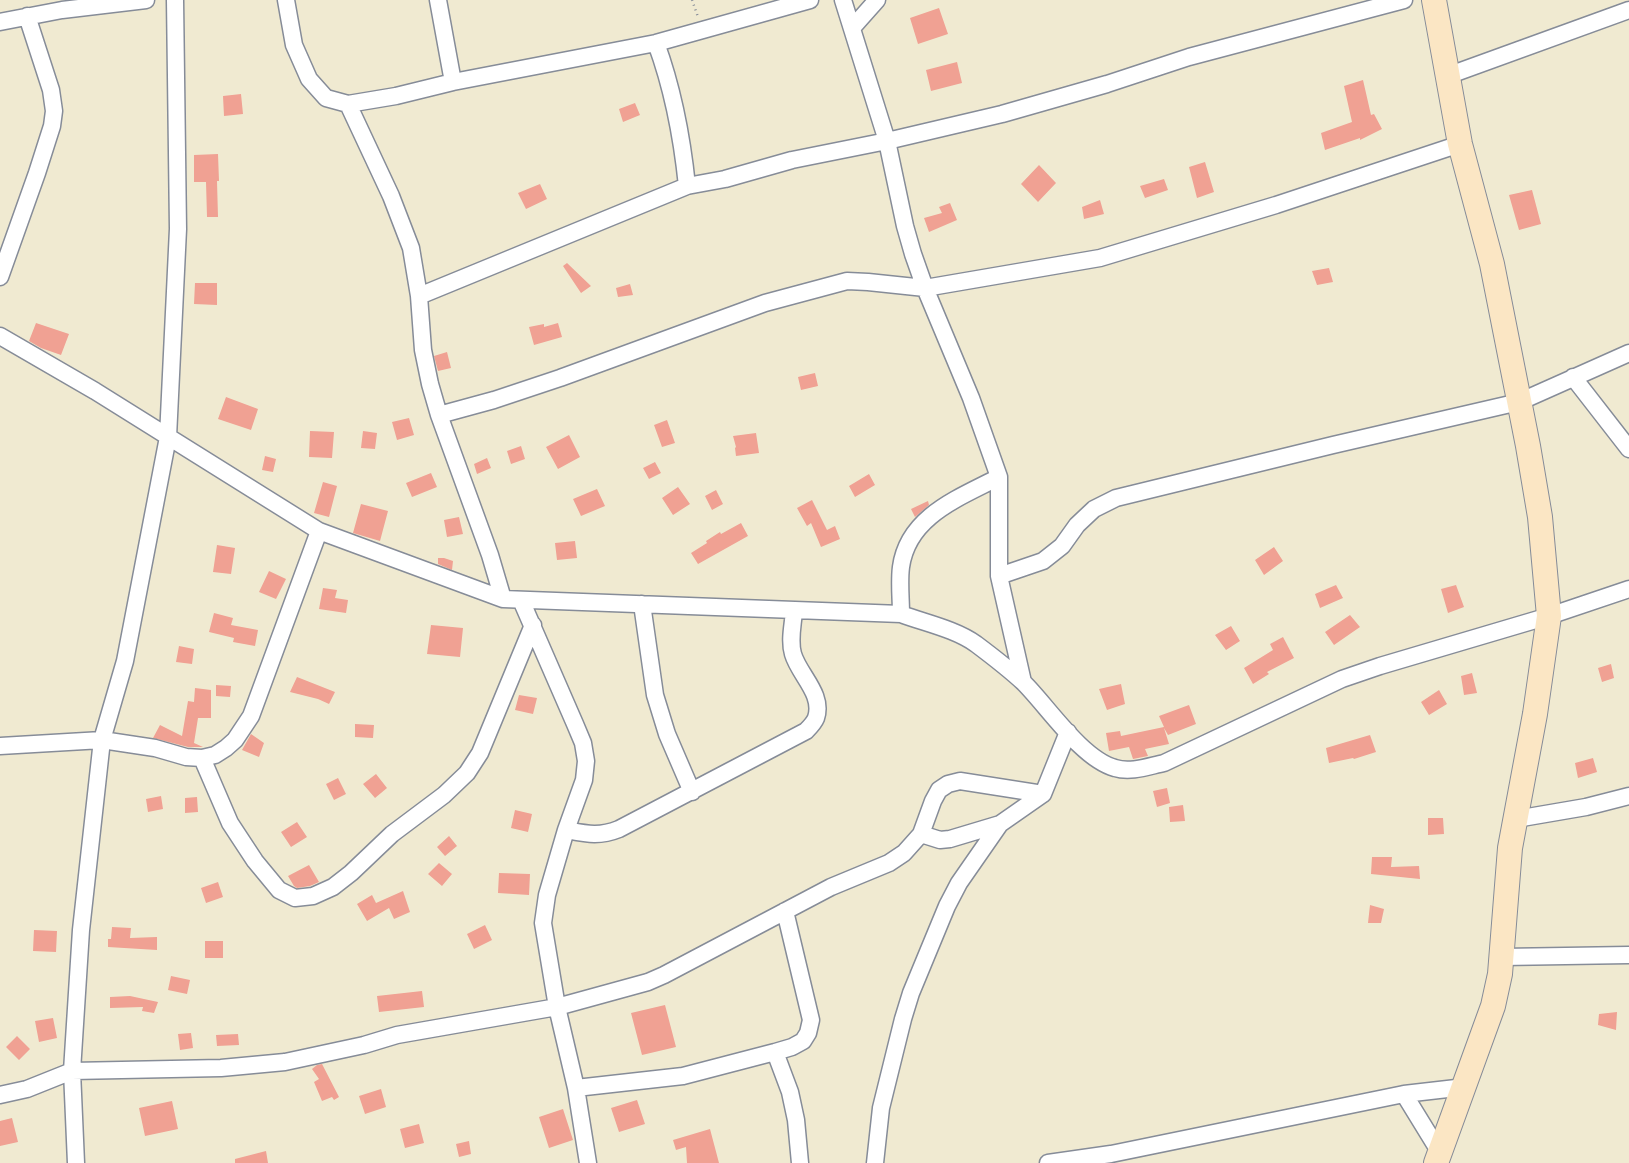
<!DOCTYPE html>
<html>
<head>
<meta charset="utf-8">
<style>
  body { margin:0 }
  canvas { display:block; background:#f0ead1 }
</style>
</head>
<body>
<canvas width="1629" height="1163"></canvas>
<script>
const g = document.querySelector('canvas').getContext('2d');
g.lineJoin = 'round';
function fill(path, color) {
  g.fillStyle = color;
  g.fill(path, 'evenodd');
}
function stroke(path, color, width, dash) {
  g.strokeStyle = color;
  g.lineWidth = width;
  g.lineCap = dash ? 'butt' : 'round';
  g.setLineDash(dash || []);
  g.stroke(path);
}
fill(new Path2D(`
  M939,8L948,34L918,44L910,18Z
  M957,62L962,83L931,91L926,70Z
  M1363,80L1371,115L1374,114L1382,129L1360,140V138L1325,150L1321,133L1352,122L1344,86Z
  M241,94L243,114L224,116L223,96Z
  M635,103L640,115L623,122L619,109Z
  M218,154L219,181H217L218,217H207L206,182H194V155Z
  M1205,162L1214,192L1197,198L1189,167Z
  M1039,165L1056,183L1038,202L1021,184Z
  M1164,179L1168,190L1145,198L1140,186Z
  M540,184L547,199L526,209L518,193Z
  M1532,190L1541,224L1519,230L1509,195Z
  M1100,200L1104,214L1084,219L1082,207Z
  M950,203L957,220L929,232L924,218L942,213L939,207Z
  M567,263L591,286L581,293L563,266Z
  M1329,268L1333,282L1317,285L1312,271Z
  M195,283H217V305L194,304Z
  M630,284L633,295L618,297L616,288Z
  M36,323L69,334L61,355L41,348L29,341Z
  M558,323L562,337L534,345L529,327L544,324V327Z
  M447,352L451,368L438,371L434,356Z
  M815,373L818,386L801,390L798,377Z
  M226,397L258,409L251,430L218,419Z
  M409,418L414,435L397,440L392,422Z
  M667,420L675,443L662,447L654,425Z
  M310,431L334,432L332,458L309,457Z
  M363,431L377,433L375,449L361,448Z
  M756,433L759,453L736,456L735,448L736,447L733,436Z
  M569,435L580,457L558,469L546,447Z
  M521,446L525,459L511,464L507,451Z
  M265,456L276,459L273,472L262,470Z
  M487,458L491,468L477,474L474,464Z
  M655,462L661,473L649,479L643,468Z
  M431,473L437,487L412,497L406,483Z
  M869,474L875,485L855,497L849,486Z
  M323,482L337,486L329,517L314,513Z
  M678,487L690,504L673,515L662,498Z
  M597,489L605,506L581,516L573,499Z
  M716,490L723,504L712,510L705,496Z
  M812,500L827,530L835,526L840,539L821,547L811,523L807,526L797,508Z
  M928,501L929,505L915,517L911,509Z
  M361,504L388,511L380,541L353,533Z
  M459,517L463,534L447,537L444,520Z
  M741,523L748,536L698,564L691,553L707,543L706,541L720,532L721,534Z
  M575,541L577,558L557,560L555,543Z
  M217,545L235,548L231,574L213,572Z
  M1274,547L1283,561L1264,575L1255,560Z
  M438,558H444L453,561L452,570L438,564Z
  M269,571L286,579L276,599L259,592Z
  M1336,585L1343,598L1320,608L1315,594Z
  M1456,585L1464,607L1448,613L1441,589Z
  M323,588L337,590L335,598L348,600L346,613L319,609Z
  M214,613L233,618L231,625L258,630L255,646L233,642L234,638L209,632Z
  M1350,615L1360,627L1334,645L1325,632Z
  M431,625L463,628L460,657L427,654Z
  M1231,626L1240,641L1226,650L1215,635Z
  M1283,637L1294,658L1267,672L1269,674L1253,684L1244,668L1273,650L1270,644Z
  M179,646L194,649L192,664L176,662Z
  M1611,664L1614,678L1602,682L1598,668Z
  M1472,673L1477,693L1464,695L1461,676Z
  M297,677L335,692L329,704L318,699L290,692Z
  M1121,684L1125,704L1107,710L1099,689Z
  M216,685L231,686L230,697L216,696Z
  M195,688L211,690V718H198L194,743L203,747H188L153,738L160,725L182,736L188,701L194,702Z
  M1439,690L1447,704L1429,715L1421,702Z
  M519,695L537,698L533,714L515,710Z
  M1189,705L1196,724L1168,735L1164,728L1169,744L1145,749L1148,756L1133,759L1129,747L1109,751L1106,733L1120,731L1121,736L1164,727L1159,716Z
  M355,724L374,725L373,738L355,737Z
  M251,734L264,743L259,757L242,750Z
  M1370,735L1376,752L1354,759L1353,758L1329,763L1326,748Z
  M1593,758L1597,772L1578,778L1575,763Z
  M376,774L387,788L375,798L363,784Z
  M338,778L346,794L334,800L326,784Z
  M1167,788L1170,803L1157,807L1153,791Z
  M161,796L163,809L148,812L146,799Z
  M197,797L198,812L185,813V798Z
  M1183,805L1185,821L1170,822L1169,807Z
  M515,810L532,814L528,832L511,828Z
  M1428,818H1443L1444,834L1428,835Z
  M297,822L307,837L291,847L281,832Z
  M449,836L457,846L445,856L437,847Z
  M1372,857H1392L1391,867L1419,866L1420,879L1371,874Z
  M439,863L452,874L442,886L428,874Z
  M309,865L319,882L310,886L297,888L294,886L288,876Z
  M499,873L530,874L529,895L498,893Z
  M218,882L223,897L206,903L201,888Z
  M403,891L410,912L394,919L389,908L367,921L357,904L372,895L376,903Z
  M1370,905L1384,909L1381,923H1368Z
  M485,925L492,940L474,949L467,934Z
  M112,927L131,928L130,938L157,937V950L108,947V939H111Z
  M34,930L57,931L56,952L33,951Z
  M205,941H223V958H205Z
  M171,976L190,980L187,994L168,990Z
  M422,991L424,1007L379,1012L377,996Z
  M130,996L158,1002L154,1013L142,1011L143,1007L110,1008V997Z
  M665,1005L676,1047L642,1055L631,1013Z
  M1617,1012L1616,1030L1598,1025L1599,1014Z
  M53,1018L57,1038L39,1042L35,1021Z
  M191,1033L193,1048L180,1050L178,1034Z
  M238,1034L239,1045L217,1046L216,1035Z
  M17,1036L30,1049L19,1060L6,1047Z
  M322,1064L339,1097L334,1100L332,1097L322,1101L314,1082L319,1079L312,1069L317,1065Z
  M381,1089L386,1107L365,1114L359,1096Z
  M637,1100L645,1124L619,1132L611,1108Z
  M172,1101L178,1129L145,1136L139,1108Z
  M563,1109L573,1140L549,1148L539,1117Z
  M12,1118L18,1142L0,1146V1121Z
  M419,1124L424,1143L405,1148L400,1129Z
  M710,1129L719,1163H687L686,1147L676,1150L673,1140Z
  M469,1141L471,1154L459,1157L456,1144Z
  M266,1151L268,1163H235V1159Z`), '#f0a193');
const street = new Path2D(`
  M286,0L294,45L309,79L326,98L348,104L391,196L411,248L419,296L423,350L430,384L439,415L490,555L503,599
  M438,0L453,82
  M843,0L887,141L905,226L913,254L925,288L971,398L999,477V576L1023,682
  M0,22L62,10L146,0
  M853,27L877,0
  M656,43C673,89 682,137 687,186
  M1447,76L1629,10
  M348,104L396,96L453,82L656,43L810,0
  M0,277L37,173L52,126L54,111L51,90L27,16
  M419,296L687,186L725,179L792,160L887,141L1002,114L1107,84L1189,57L1404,0
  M0,336L95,391L319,531L503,599L901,614C925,623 955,629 976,644C992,656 1009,669 1024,683C1048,707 1082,759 1115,768C1131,773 1149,766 1164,763L1342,679L1380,666L1549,616L1629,589
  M1573,377L1629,449
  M439,415L494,400L560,378L765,303L847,281L868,282L925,288L1100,258L1276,205L1460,144
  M999,576L1043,561L1062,546L1077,525L1094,509L1116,498L1333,445L1519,402L1629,353
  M521,600L575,724L583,743L586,761L584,780L566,830L547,895L543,923L557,1007L576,1088L588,1163
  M642,604L655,695L667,734L692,792
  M901,614C901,599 899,582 901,567C908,516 959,498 999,477
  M0,746L102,740L155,748L186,757L202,758L215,755L226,748L235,740L251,716L319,531
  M202,758L230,823L255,861L279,890L295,898L313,896L333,887L351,873L392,834L444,795L467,773L480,753L533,625
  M1516,819L1586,807L1629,796
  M566,830C587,834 599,837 619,829L806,731C810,727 814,723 816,718C824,694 799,675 793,654C789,640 793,625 794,611
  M921,834L940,840L950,839L1000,824
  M1502,957L1629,955
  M775,1052L790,1092L796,1120L800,1163
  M576,1088L683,1076L775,1052L792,1047L803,1041L808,1033L811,1020L785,911
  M1404,1094L1439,1151
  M0,1095L27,1089L72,1071L221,1068L285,1062L364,1045L397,1035L557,1007L648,982L664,975L831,887L889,863L904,853L921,834L933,801L939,790L948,784L960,781L1043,794
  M76,1163L72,1071L81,930L102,740L125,661L168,437L178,229L175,0
  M875,1163L881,1108L903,1019L911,993L947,906L959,883L1000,824L1043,794L1068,732
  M1048,1163L1111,1154L1404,1094L1465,1087`);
const secondary = new Path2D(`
  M1434,0L1460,144L1492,264L1528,446L1540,517L1549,616L1535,714L1510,848L1500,974L1493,1006L1436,1163`);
stroke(street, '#868c98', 19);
stroke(secondary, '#868c98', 26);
stroke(new Path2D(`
  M692,0L698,17`), '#868c98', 2.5, [1, 4]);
stroke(street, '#fff', 16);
stroke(secondary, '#fbe6c4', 24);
</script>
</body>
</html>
